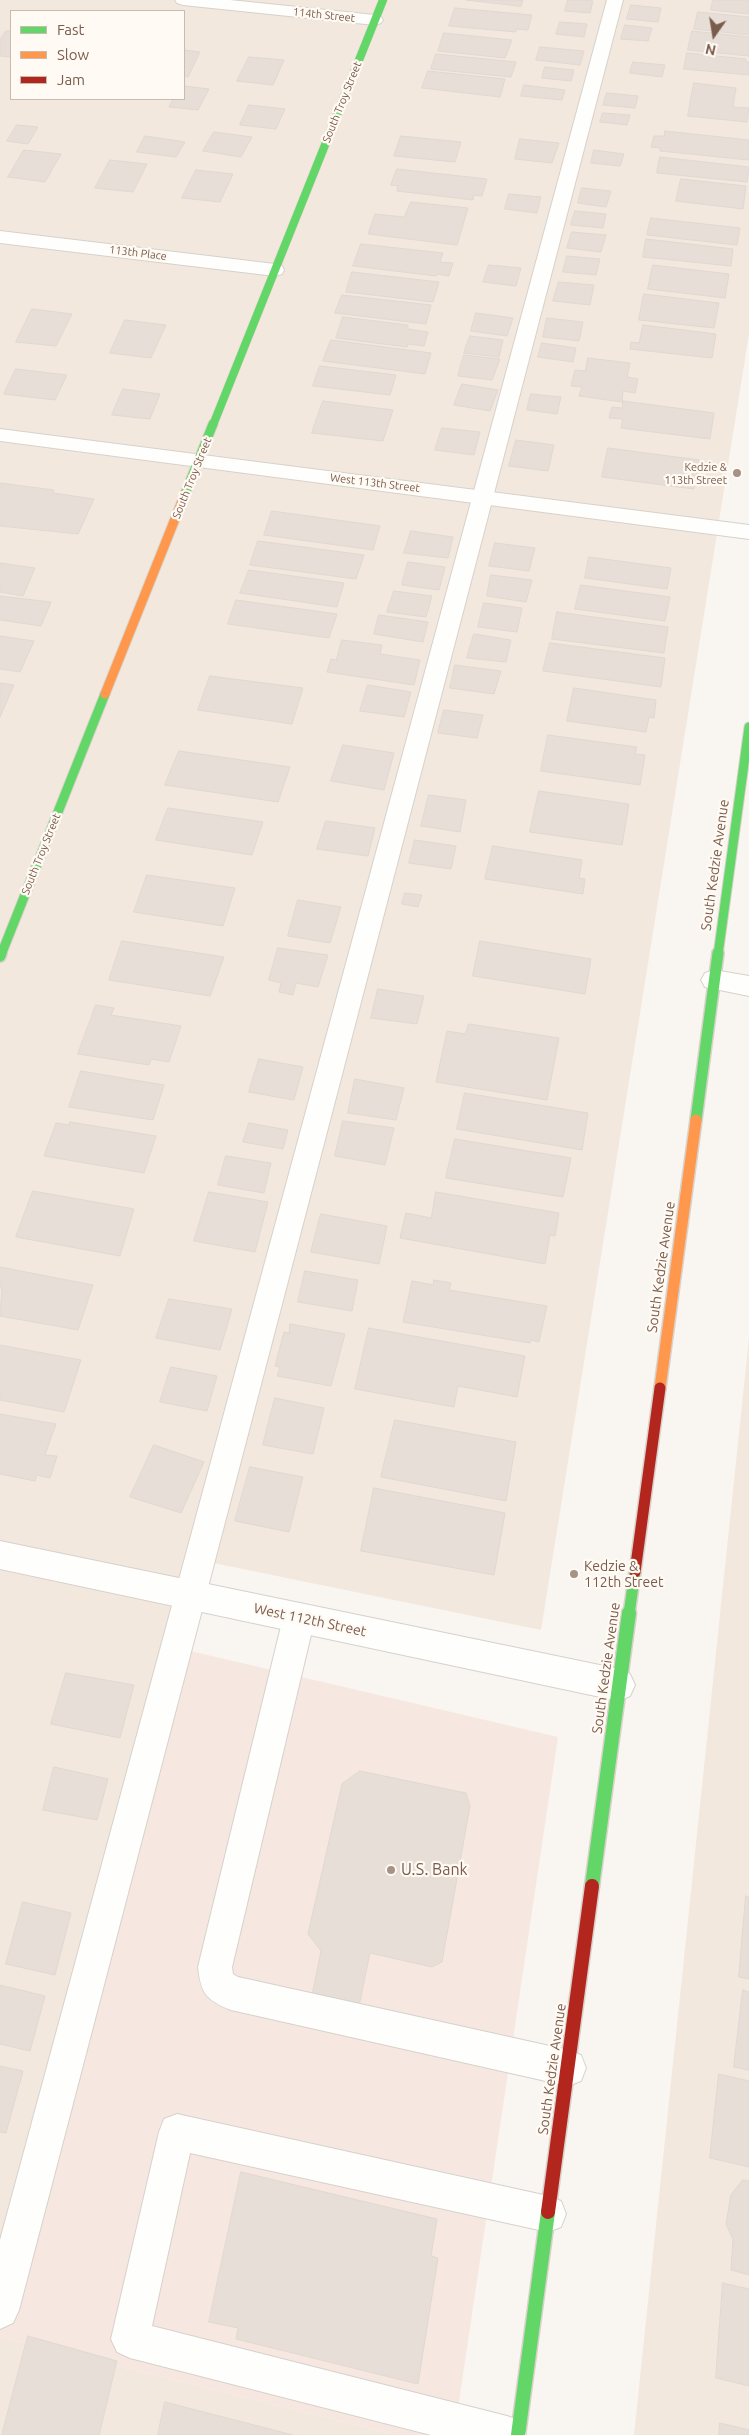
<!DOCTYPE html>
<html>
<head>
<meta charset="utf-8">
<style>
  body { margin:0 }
  #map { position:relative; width:749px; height:2435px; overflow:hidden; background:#f9f5f0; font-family:Ubuntu,sans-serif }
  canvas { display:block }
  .legend { position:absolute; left:10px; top:10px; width:175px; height:90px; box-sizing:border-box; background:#fffaf3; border:1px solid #cabbb1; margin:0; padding:6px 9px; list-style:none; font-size:15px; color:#7a5c4d }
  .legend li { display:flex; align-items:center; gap:10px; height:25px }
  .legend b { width:25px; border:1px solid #cabbb1 }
  .north { position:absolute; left:689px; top:10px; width:50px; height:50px; -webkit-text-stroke:4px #fffaf3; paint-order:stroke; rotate:193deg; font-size:14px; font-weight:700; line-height:20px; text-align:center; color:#7a5c4d }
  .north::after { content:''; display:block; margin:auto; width:18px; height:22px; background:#7a5c4d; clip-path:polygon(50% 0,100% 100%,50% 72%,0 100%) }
</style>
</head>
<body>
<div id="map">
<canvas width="749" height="2435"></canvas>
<ul class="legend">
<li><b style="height:6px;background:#63d668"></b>Fast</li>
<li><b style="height:6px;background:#ff974d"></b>Slow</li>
<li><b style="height:6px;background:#b3261e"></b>Jam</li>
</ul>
<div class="north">N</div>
</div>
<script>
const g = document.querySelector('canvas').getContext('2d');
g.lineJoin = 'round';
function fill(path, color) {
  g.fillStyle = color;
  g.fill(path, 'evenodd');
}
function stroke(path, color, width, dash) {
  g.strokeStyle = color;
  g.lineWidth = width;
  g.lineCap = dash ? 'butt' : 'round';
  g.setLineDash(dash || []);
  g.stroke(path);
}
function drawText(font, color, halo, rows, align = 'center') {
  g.font = font + ' Ubuntu,sans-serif';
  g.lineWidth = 4.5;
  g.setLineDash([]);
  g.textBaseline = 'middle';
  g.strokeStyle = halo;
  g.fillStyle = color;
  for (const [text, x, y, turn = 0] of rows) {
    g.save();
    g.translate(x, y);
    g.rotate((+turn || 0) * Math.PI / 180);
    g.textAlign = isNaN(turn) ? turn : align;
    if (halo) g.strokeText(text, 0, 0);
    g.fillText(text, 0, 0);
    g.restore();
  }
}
fill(new Path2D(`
  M0,0H749V334L541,1630L194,1559L0,2254ZM11,11H184V99H11Z
  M749,1338V2435H634Z
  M0,2337L395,2435H0Z`), '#f2e8de');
fill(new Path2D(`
  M169,1646L558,1737L454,2435H395L0,2337V2254Z`), '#f6e8e1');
const building = new Path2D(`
  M466,0H523L521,6Z
  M568,0H582L593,1L590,13L565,11Z
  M713,0H749V14L711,10Z
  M631,5L661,8L658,22L627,19Z
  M455,8L532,15L528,30L516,29V32L449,26Z
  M698,12L749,17V35L694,29Z
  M560,22L587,24L584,37L556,34Z
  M625,25L652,28L648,41L621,39Z
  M6,31H11V57L0,56V40Z
  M692,31L749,37V56L688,50Z
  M444,33L512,40L505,58L438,51Z
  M540,47L584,51L580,65L536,60Z
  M184,50L200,52L188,77L184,76Z
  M687,53L746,59V62H749V75L684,69Z
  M436,54L516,62L511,77L431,69Z
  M249,57L284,60L273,85L237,81Z
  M633,62L665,65L662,77L630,73Z
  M545,67L574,70L571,81L542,78Z
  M428,71L505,79L500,97L422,88Z
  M694,83L736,88L733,107L749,108L747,122L688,116Z
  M524,85L565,90L562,100L521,96Z
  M184,86L209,89L198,110L169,107L173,99H184Z
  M607,93L638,96L635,108L603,105Z
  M249,105L285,109L276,129L240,125Z
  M603,113L630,115L627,125L600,122Z
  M17,125L38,127L28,144L7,141Z
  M665,131L749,140V160L660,151V148L651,147L654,136H664Z
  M214,132L252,137L241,157L203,151Z
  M145,136L185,142L176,157L137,152Z
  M401,136L461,142L455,162L394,156Z
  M520,139L559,143L552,163L515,159Z
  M24,150L61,154L45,182L8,177Z
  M594,150L624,154L620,166L591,163Z
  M660,157L749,167L747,182L657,173Z
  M110,160L147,164L133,192L95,188Z
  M397,169L487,179L482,196L474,195L473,200L397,191L398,186L391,185Z
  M196,170L233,174L220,202L182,198Z
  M681,179L746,186L743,209L676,201Z
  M582,188L611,191L606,207L578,203Z
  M509,194L541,197L537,213L505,209Z
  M411,202L468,208L457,245L368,234L375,214L404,217Z
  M575,211L606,214L603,228L571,225Z
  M651,218L740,228L737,245L647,235Z
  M572,232L606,235L601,252L567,248Z
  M646,239L733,249L731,266L643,257Z
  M361,244L443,253L440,262L453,263L449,276L437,274L436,276L353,266Z
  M567,256L600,259L596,275L563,272Z
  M489,265L521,268L516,286L483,282Z
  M653,265L729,274L725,298L648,289Z
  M352,272L439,282L433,302L346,292Z
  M559,282L594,285L590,305L553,301Z
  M644,294L719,303L714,328L639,320Z
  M342,295L431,305L426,324L335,313Z
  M32,309L72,314L56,346L16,342Z
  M476,313L513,318L507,336L471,331Z
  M343,317L408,325V329L428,332L424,346L408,344L407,347L336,338Z
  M547,318L583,322L579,341L543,337Z
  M125,320L166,325L151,358L110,353Z
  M643,325L716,334L712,358L630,349L631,342L639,343Z
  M470,336L503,340L499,357L464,353Z
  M331,340L431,353L425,374L323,361Z
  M542,343L576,348L573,362L538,357Z
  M464,355L500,359L492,380L458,376Z
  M588,358L630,363L627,377L638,379L635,393L623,391L622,402L579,396L582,387L571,386L575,370L585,371Z
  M320,366L396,375L390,395L313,386Z
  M16,369L67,375L55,400L4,394Z
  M462,384L498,390L490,411L454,405Z
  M123,389L160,394L150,419L112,415Z
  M531,394L561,397L557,414L527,410Z
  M323,401L393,410L383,441L312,433Z
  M623,401L714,413L710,439L621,428L623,419L609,418L612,407L622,408Z
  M442,428L480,432L474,455L435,450Z
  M516,440L554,445L548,471L509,466Z
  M608,448L699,460L694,489L602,477Z
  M0,483L54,490L53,493L94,499L78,534L0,526Z
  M272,511L380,526L373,550L264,535Z
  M411,531L453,537L448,558L404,553Z
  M258,541L364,555L356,579L250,565Z
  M495,543L535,548L529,571L489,566Z
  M589,557L671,568L667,589L585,578Z
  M408,562L445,567L439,590L402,585Z
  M0,563L35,568L23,596L0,592Z
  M249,570L344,583L337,607L240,593Z
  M491,575L532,580L526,602L487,596Z
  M581,585L670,597L665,621L575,609Z
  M394,591L432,596L426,617L387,612Z
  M0,596L51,602L41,626L0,620Z
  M236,600L337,614L329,638L228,624Z
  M484,603L522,608L517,632L478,627Z
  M557,612L668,627L664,653L552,639Z
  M379,615L428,622L423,642L374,634Z
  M474,634L511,640L506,662L467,658Z
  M0,636L34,641L20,672L0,669Z
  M342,640L382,645L380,654L420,660L414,685L327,672L331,659L336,660Z
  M550,643L665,658L661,687L543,671Z
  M455,665L501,671L494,694L450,688Z
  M210,676L303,688L292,724L198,710Z
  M0,683L14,685L0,717Z
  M368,685L411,692L404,717L360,711Z
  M574,688L656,700L654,718L649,717L646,732L567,721Z
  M444,710L483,715L477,738L438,733Z
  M548,735L637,747L635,754L645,755L640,785L541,771Z
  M343,745L394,753L384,790L331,781Z
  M179,751L290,767L278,802L165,785Z
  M539,791L629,804L622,845L530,832Z
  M429,795L466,800L460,832L421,826Z
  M168,808L263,822L252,855L156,840Z
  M326,821L375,828L368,856L317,849Z
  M415,840L456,846L451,869L409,863Z
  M493,846L582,860L579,878L585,879L583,894L485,879Z
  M147,875L235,888L223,926L134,912Z
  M405,893L422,895L418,907L402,904Z
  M298,900L341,907L330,943L288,936Z
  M122,941L224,957L210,996L109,980Z
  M480,941L591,959L585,994L473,976Z
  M278,948L328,955L318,987L296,983L293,995L279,992L281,983L269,980Z
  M378,989L424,996L417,1024L371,1018Z
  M96,1005L114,1008L111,1015L181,1026L169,1062L151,1059L149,1065L78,1054Z
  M469,1024L559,1038L547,1100L436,1082L447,1031L465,1034Z
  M259,1059L303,1067L294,1100L249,1092Z
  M81,1071L164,1085L153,1120L69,1107Z
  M355,1079L404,1088L396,1120L348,1113Z
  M465,1093L588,1113L582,1150L457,1129Z
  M343,1121L394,1128L385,1165L335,1156Z
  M70,1122L156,1136L144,1173L44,1156L56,1123L69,1125Z
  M249,1123L288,1130L283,1149L243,1142Z
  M455,1139L571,1158L563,1197L446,1178Z
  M226,1156L271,1163L264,1193L218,1185Z
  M33,1191L134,1209L120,1256L16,1237Z
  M209,1192L268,1202L255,1252L194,1241Z
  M436,1192L559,1213L555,1236L550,1235L545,1264L400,1238L406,1213L431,1218Z
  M321,1214L387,1226L379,1264L311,1252Z
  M0,1267L93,1285L78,1330L0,1316L2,1288H0Z
  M305,1271L358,1280L352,1311L298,1302Z
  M434,1280L451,1283L449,1290L547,1306L539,1342L531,1340L530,1343L403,1322L412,1281L433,1285Z
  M169,1299L232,1309L220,1350L156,1338Z
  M290,1324L345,1334L331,1386L277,1376L280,1367L275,1366L284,1332L289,1333Z
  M369,1328L525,1356L517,1397L458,1386L454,1407L355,1389Z
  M0,1345L81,1360L64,1412L0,1400Z
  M171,1367L217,1376L207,1411L160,1402Z
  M275,1398L324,1408L313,1454L263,1445Z
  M0,1414L56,1424L45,1455L57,1456L50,1478L37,1475L35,1481L0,1474Z
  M395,1420L516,1442L506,1501L381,1477Z
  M154,1445L204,1462L181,1513L130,1497Z
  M250,1467L303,1477L289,1532L235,1521Z
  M374,1488L505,1513L494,1575L361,1551Z
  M66,1673L134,1685L120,1738L51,1724Z
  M54,1767L108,1779L97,1820L43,1810Z
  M360,1771L466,1793L470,1806L442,1962L432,1967L370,1953L358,2011L311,2000L321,1951L308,1934L342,1784Z
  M746,1896L749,1897V1979L739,1977Z
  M23,1902L71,1913L55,1975L6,1964Z
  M0,1985L45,1996L30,2051L0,2044Z
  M743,1990L749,1992V2070L734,2067Z
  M0,2066L23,2071L6,2133L0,2132Z
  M719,2074L749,2081V2167L710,2158Z
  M241,2172L437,2219L431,2256L438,2258L418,2384L236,2339L238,2328L209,2322Z
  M743,2180L749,2181V2275L731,2270L733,2239L726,2224L731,2195Z
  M723,2283L749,2289V2386L716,2378Z
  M28,2336L117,2361L99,2435H2Z
  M165,2402L293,2435H158Z
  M720,2423L749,2430V2435H719Z`);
fill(building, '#e6ded7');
stroke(building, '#e2d8d2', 1);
const lane = new Path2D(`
  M607,0H623L19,2310L13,2323L0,2329V2240Z
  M299,1603L310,1607L315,1618L232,1967L233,1974L238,1977L568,2050L581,2055L586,2068L581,2081L568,2086L231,2010C206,2000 201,1994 198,1967L283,1618L288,1607Z
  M177,2114L548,2196L561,2201L566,2214L561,2227L548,2232L190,2153L152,2326L507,2416L521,2421L526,2435H431L130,2358L117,2352L111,2339L159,2132L164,2119Z`);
const street = new Path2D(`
  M175,0H230L375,15L381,17L383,20L381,23L375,25L183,5L177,3Z
  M0,231L275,264L282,266L284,270L282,274L275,276L0,243Z
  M0,429L749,525V539L0,441Z
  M714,970L749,976V996L705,987L701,980L705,973Z
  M0,1541L619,1669L630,1674L635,1685L630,1696L619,1701L0,1569Z`);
const fastFar3 = new Path2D(`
  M213,425L383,0`);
const fastFar2 = new Path2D(`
  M185,494L213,424
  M1,955L105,694
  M718,955L749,727`);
const fastFar1 = new Path2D(`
  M0,956L1,953
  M696,1120L718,953
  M629,1614L635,1572`);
const fast = new Path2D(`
  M592,1886L629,1613
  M518,2435L548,2212`);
const slowFar1 = new Path2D(`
  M105,694L185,494`);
const slow = new Path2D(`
  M660,1388L696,1120`);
const jamFar1 = new Path2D(`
  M635,1572L660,1388`);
const jam = new Path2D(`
  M548,2212L592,1886`);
stroke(lane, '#d7d1cb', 2);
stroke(street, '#d7d1cb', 2);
stroke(fastFar3, '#d9d2cb', 9);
stroke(fastFar2, '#d9d2cb', 11);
stroke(fastFar1, '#d9d2cb', 14);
stroke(fast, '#d9d2cb', 17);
stroke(slowFar1, '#d9d2cb', 11);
stroke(slow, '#d9d2cb', 14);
stroke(jamFar1, '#d9d2cb', 14);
stroke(jam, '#d9d2cb', 17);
fill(lane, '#fefefd');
fill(street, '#fefefd');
stroke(fastFar3, '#63d668', 8);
stroke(fastFar2, '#63d668', 9);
stroke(fastFar1, '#63d668', 11);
stroke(fast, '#63d668', 14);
stroke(slowFar1, '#ff974d', 9);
stroke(slow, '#ff974d', 11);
stroke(jamFar1, '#b3261e', 11);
stroke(jam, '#b3261e', 14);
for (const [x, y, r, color] of [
  [737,473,5,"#a69286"],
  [574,1574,5,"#a69286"],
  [391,1870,5,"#a69286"]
]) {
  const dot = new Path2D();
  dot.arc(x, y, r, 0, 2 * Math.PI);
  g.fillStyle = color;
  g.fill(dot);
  stroke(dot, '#fffaf3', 2);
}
drawText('11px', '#7a5c4d', '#fffaf3', [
  ["114th Street",324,15,6],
  ["South Troy Street",342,102,-68],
  ["113th Place",138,253,7],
  ["South Troy Street",192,478,-68],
  ["West 113th Street",375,483,7],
  ["South Troy Street",41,854,-68]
]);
drawText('11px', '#7a5c4d', '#fffaf3', [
  ["Kedzie &",727,467],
  ["113th Street",727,480]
], 'right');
drawText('14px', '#7a5c4d', '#fffaf3', [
  ["South Kedzie Avenue",715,865,-82],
  ["South Kedzie Avenue",661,1267,-82],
  ["West 112th Street",310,1620,12],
  ["South Kedzie Avenue",606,1668,-82],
  ["South Kedzie Avenue",552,2069,-82]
]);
drawText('14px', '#7a5c4d', '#fffaf3', [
  ["Kedzie &",584,1566],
  ["112th Street",584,1582]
], 'left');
drawText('16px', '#7a5c4d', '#fffaf3', [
  ["U.S. Bank",401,1870]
], 'left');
</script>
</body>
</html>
